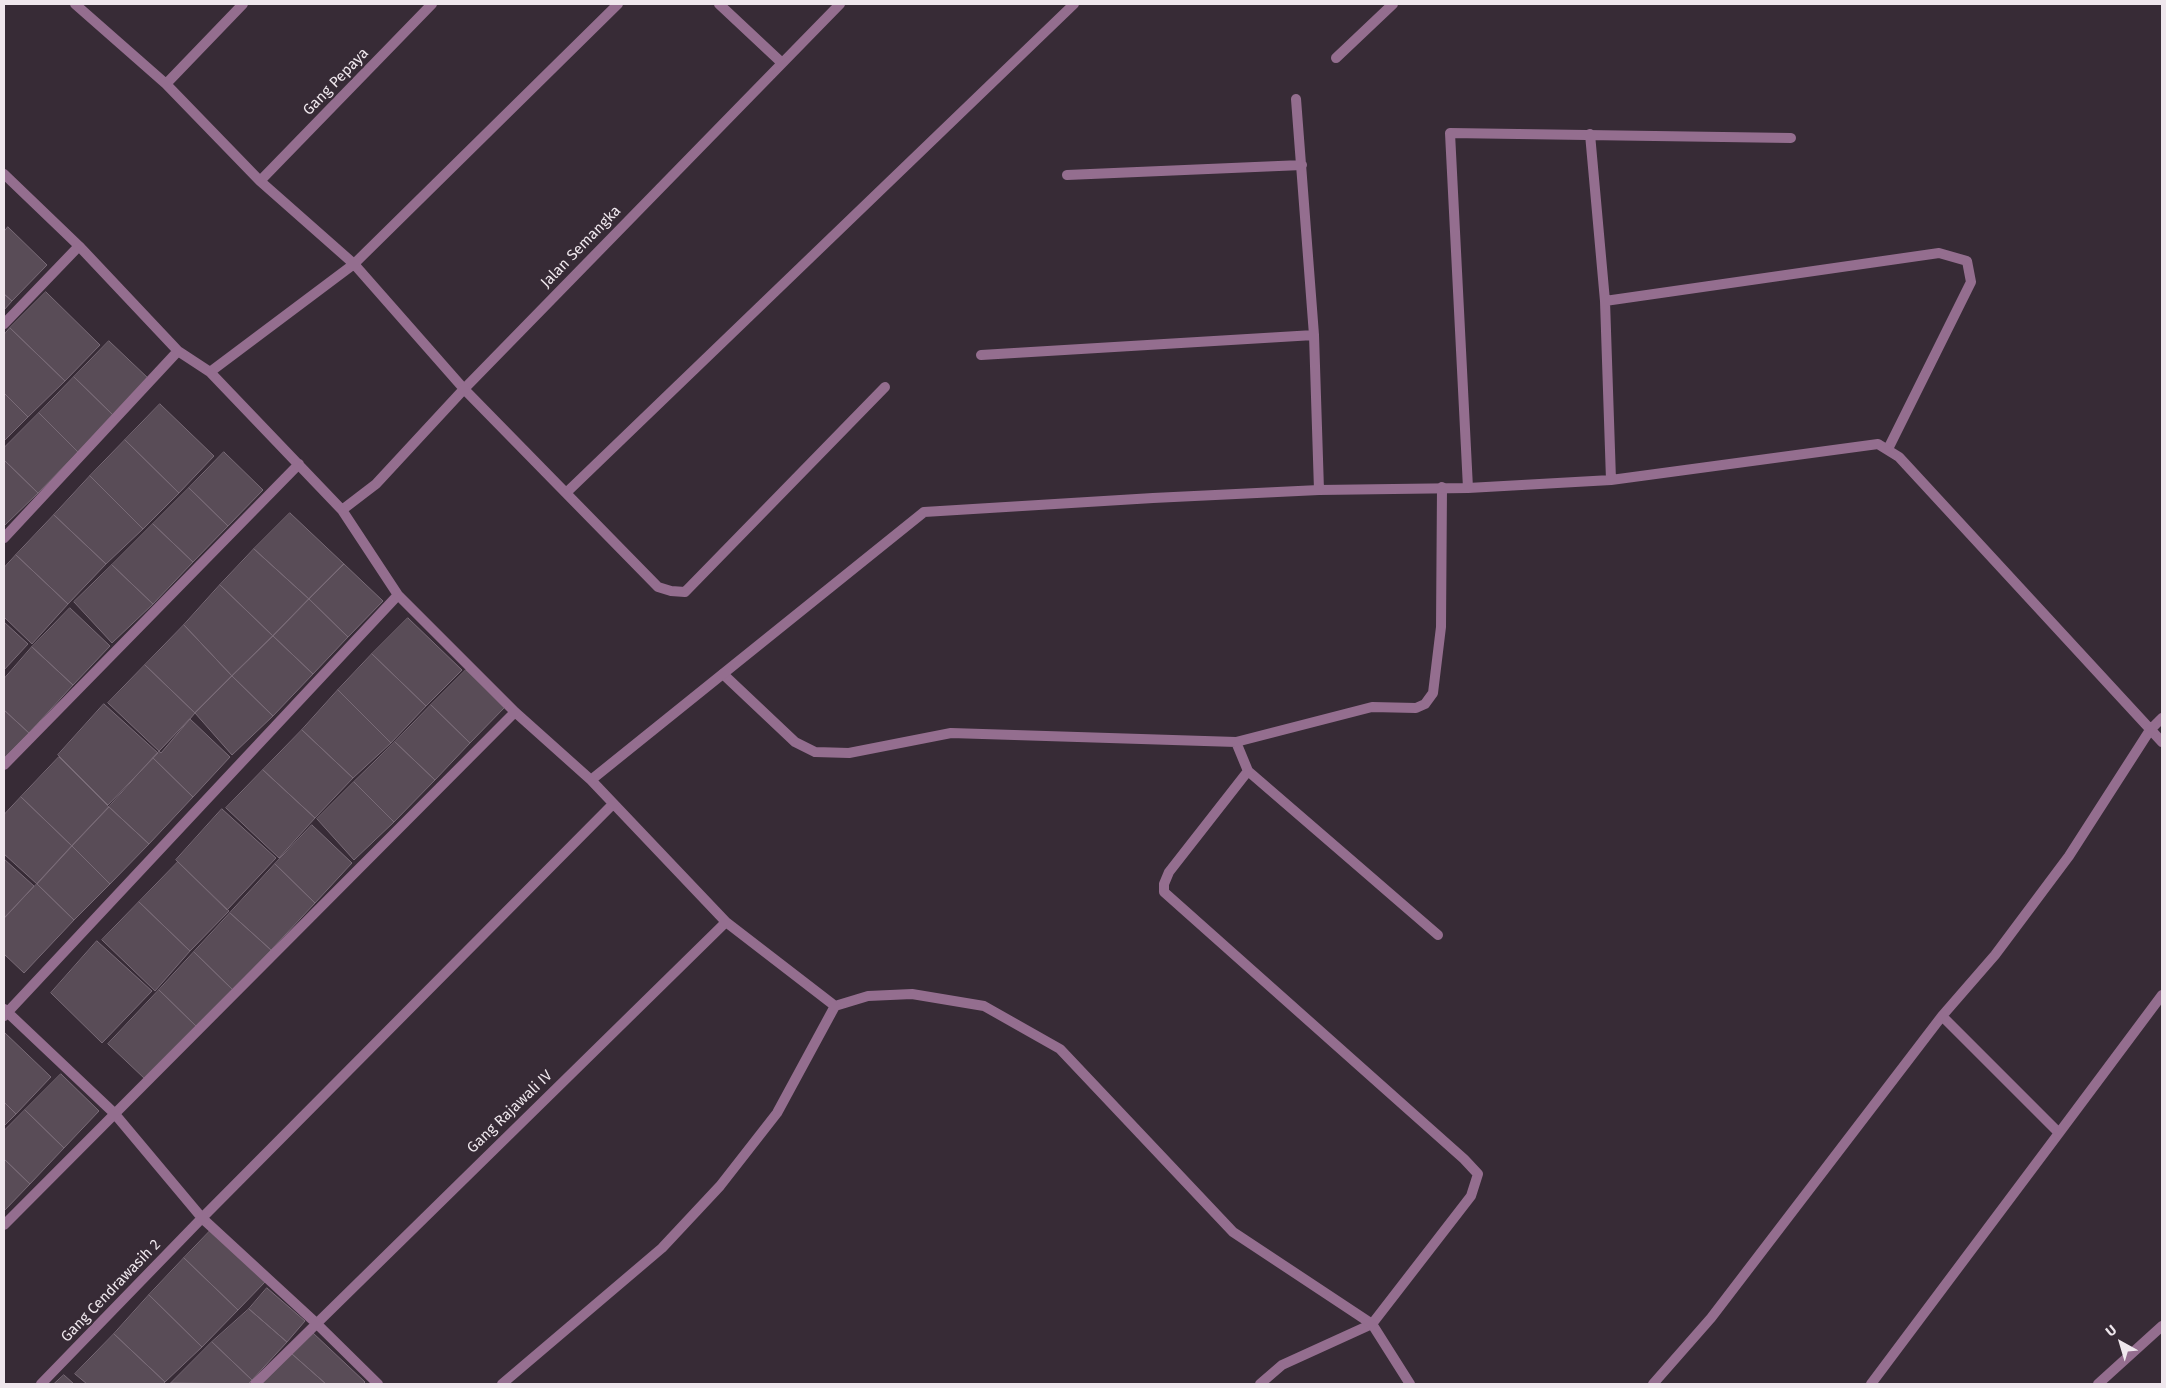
<!DOCTYPE html>
<html>
<head>
<meta charset="utf-8">
<style>
  body { margin:0 }
  #map { position:relative; width:2166px; height:1388px; overflow:hidden; background:#372b36; font-family:"Fira Sans",sans-serif }
  canvas { display:block }
  .frame { position:absolute; inset:0; border:5px solid #efe7ed; pointer-events:none }
  .north { position:absolute; left:2096px; top:1318px; width:50px; height:50px; -webkit-text-stroke:4px #372b36; paint-order:stroke; rotate:321deg; font-size:14px; font-weight:700; line-height:20px; text-align:center; color:#efe7ed }
  .north::after { content:''; display:block; margin:auto; width:18px; height:22px; background:#efe7ed; clip-path:polygon(50% 0,100% 100%,50% 72%,0 100%) }
</style>
</head>
<body>
<div id="map">
<canvas width="2166" height="1388"></canvas>
<div class="frame"></div>
<div class="north">U</div>
</div>
<script>
const g = document.querySelector('canvas').getContext('2d');
g.lineJoin = 'round';
function fill(path, color) {
  g.fillStyle = color;
  g.fill(path, 'evenodd');
}
function stroke(path, color, width, dash) {
  g.strokeStyle = color;
  g.lineWidth = width;
  g.lineCap = dash ? 'butt' : 'round';
  g.setLineDash(dash || []);
  g.stroke(path);
}
function drawText(font, color, halo, rows, align = 'center') {
  g.font = font + ' "Fira Sans",sans-serif';
  g.lineWidth = 4.5;
  g.setLineDash([]);
  g.textBaseline = 'middle';
  g.strokeStyle = halo;
  g.fillStyle = color;
  for (const [text, x, y, turn = 0] of rows) {
    g.save();
    g.translate(x, y);
    g.rotate((+turn || 0) * Math.PI / 180);
    g.textAlign = isNaN(turn) ? turn : align;
    if (halo) g.strokeText(text, 0, 0);
    g.fillText(text, 0, 0);
    g.restore();
  }
}
const building = new Path2D(`
  M8,227L47,265L12,301L4,294V232Z
  M46,292L100,345L65,381L10,328Z
  M4,294L12,301L4,310Z
  M10,328L65,381L28,417L4,393V335Z
  M109,341L149,379L113,415L74,377Z
  M74,377L113,415L78,452L39,413Z
  M4,393L28,417L4,441Z
  M160,404L214,456L179,493L125,440Z
  M39,413L78,452L38,493L4,460V448Z
  M125,440L179,493L143,529L90,476Z
  M224,452L263,490L228,526L189,488Z
  M4,460L38,493L4,526Z
  M90,476L143,529L106,564L54,515Z
  M189,488L228,526L193,562L153,524Z
  M290,513L344,564L309,599L254,549Z
  M54,515L106,564L68,604L16,555Z
  M153,524L193,562L153,604L112,565Z
  M254,549L309,599L273,636L220,585Z
  M16,555L68,604L32,644L4,617V568Z
  M344,564L383,601L348,637L309,599Z
  M112,565L153,604L112,643L74,602Z
  M220,585L273,636L232,676L184,625Z
  M309,599L348,637L313,674L273,636Z
  M70,608L110,646L73,685L32,647Z
  M408,618L462,670L426,706L372,654Z
  M4,622L28,644L4,670Z
  M184,625L232,676L195,713L145,665Z
  M273,636L313,674L273,716L232,676Z
  M32,647L73,685L29,733L4,710V679Z
  M372,654L426,706L391,743L338,690Z
  M145,665L195,713L161,753L108,703Z
  M466,670L505,707L470,743L431,705Z
  M232,676L273,716L232,755L195,713Z
  M338,690L391,743L353,778L302,730Z
  M104,704L158,753L108,805L58,755Z
  M431,705L470,743L435,780L395,742Z
  M4,710L29,733L4,758Z
  M190,719L230,757L193,797L153,758Z
  M302,730L353,778L315,818L263,770Z
  M395,742L435,780L394,822L354,782Z
  M59,757L109,807L72,846L21,797Z
  M153,758L193,797L149,844L109,807Z
  M263,770L315,818L279,858L226,808Z
  M354,782L394,822L354,860L317,819Z
  M21,797L72,846L37,884L4,854V815Z
  M109,807L149,844L110,884L72,846Z
  M222,809L276,858L227,910L176,860Z
  M312,825L352,863L315,903L275,864Z
  M72,846L110,884L74,920L37,884Z
  M4,859L34,886L4,918Z
  M178,862L229,911L190,951L139,902Z
  M275,864L315,903L271,950L230,913Z
  M37,884L74,920L24,973L4,954V919Z
  M139,902L190,951L155,991L102,940Z
  M230,913L271,950L233,990L194,952Z
  M97,941L152,991L102,1043L51,993Z
  M194,952L233,990L196,1026L159,990Z
  M159,990L196,1026L145,1079L108,1044Z
  M4,1032L51,1077L16,1114L4,1102Z
  M61,1074L99,1111L64,1148L25,1110Z
  M4,1102L16,1114L4,1126Z
  M25,1110L64,1148L30,1184L4,1159V1131Z
  M4,1159L30,1184L4,1211Z
  M211,1230L265,1282L238,1310L184,1258Z
  M184,1258L238,1310L202,1347L149,1295Z
  M267,1288L305,1321L287,1342L249,1309Z
  M149,1295L202,1347L165,1382L114,1334Z
  M249,1309L287,1342L252,1380L212,1342Z
  M312,1332L365,1382L363,1384H326L292,1354Z
  M114,1334L165,1382L163,1384H87L75,1374Z
  M212,1342L252,1380L248,1384L171,1383Z
  M292,1354L326,1384H262Z
  M64,1375L74,1384H54Z`);
fill(building, '#594c57');
stroke(building, '#796b77', 1);
stroke(new Path2D(`
  M723,674L795,742L815,752L849,753L951,733L1236,742L1372,707L1416,708L1425,704L1433,693L1441,627L1442,487
  M1236,742L1248,771L1169,872L1164,884V892L1464,1159L1478,1174L1471,1196L1372,1324L1282,1365L1260,1384
  M1248,771L1438,935`), '#946e8f', 10);
stroke(new Path2D(`
  M75,4L166,84L260,181L354,264L464,389L658,587L671,591L685,592L885,387
  M719,4L782,63
  M1336,58L1393,4
  M166,84L243,4
  M1296,99L1314,335L1319,490
  M1590,134L1605,301L1611,480
  M4,174L79,246L178,351L210,372L342,510L398,595L515,712L591,780L726,922L835,1006L868,996L912,994L984,1006L1060,1049L1233,1232L1372,1324L1410,1384
  M1067,175L1302,165
  M260,181L432,4
  M1605,301L1939,253L1967,261L1971,282L1888,449
  M4,324L79,246
  M981,355L1314,335
  M210,372L354,264L618,4
  M1468,488L1450,133L1791,138
  M566,493L1074,4
  M342,510L376,484L464,389L840,4
  M4,538L178,351
  M4,765L299,464
  M591,780L924,512L1153,498L1319,490L1468,488L1611,480L1878,444L1899,457L2162,742
  M4,1009L114,1113L202,1218L316,1323L378,1384
  M4,1016L398,595
  M1942,1016L2059,1133L2162,995
  M4,1225L515,712
  M41,1384L202,1218L613,804
  M255,1384L726,922
  M502,1384L662,1248L720,1186L777,1113L835,1006
  M1653,1384L1711,1318L1942,1016L1995,955L2069,856L2150,730L2162,718
  M1871,1384L2059,1133
  M2098,1384L2162,1326`), '#946e8f', 10);
drawText('15px', '#efe7ed', '#372b36', [
  ["Gang Pepaya",336,82,-46],
  ["Jalan Semangka",581,247,-46],
  ["Gang Rajawali IV",510,1112,-44],
  ["Gang Cendrawasih 2",111,1291,-46]
]);
</script>
</body>
</html>
